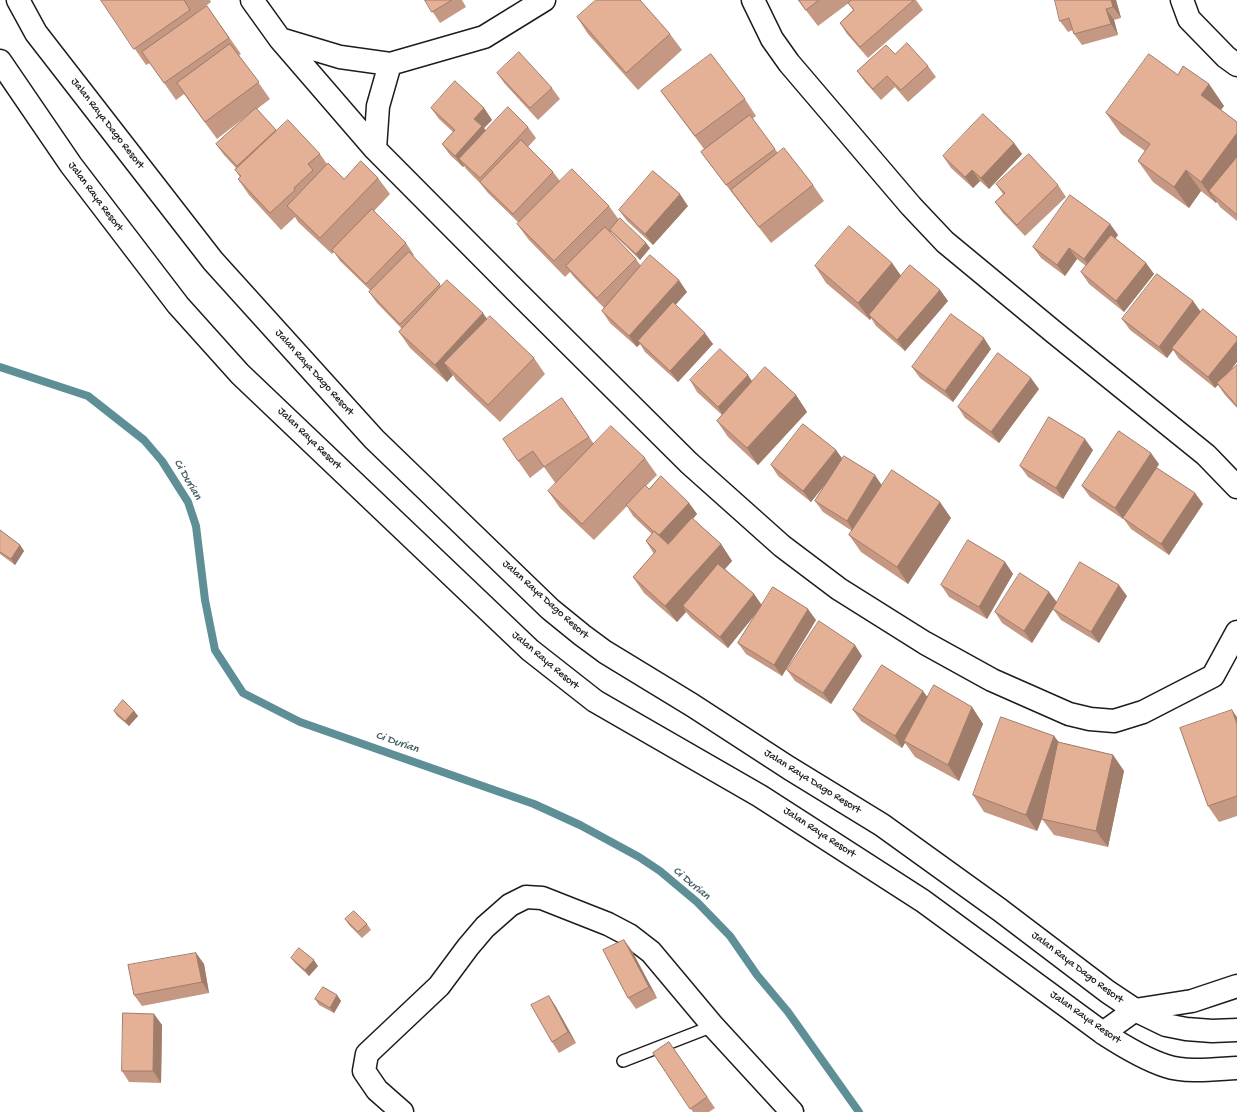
<!DOCTYPE html>
<html>
<head>
<meta charset="utf-8">
<style>
  body { margin:0 }
  canvas { display:block; background:#fff }
</style>
</head>
<body>
<canvas width="1237" height="1112"></canvas>
<script>
const g = document.querySelector('canvas').getContext('2d');
g.lineJoin = 'round';
function stroke(path, color, width, dash) {
  g.strokeStyle = color;
  g.lineWidth = width;
  g.lineCap = dash ? 'butt' : 'round';
  g.setLineDash(dash || []);
  g.stroke(path);
}
function fill(path, color) {
  g.fillStyle = color;
  g.fill(path, 'evenodd');
}
function drawText(font, color, halo, rows, align = 'center') {
  g.font = font + ' "Gochi Hand",sans-serif';
  g.lineWidth = 4;
  g.setLineDash([]);
  g.textBaseline = 'middle';
  g.strokeStyle = halo;
  g.fillStyle = color;
  for (const [text, x, y, turn = 0] of rows) {
    g.save();
    g.translate(x, y);
    g.rotate((+turn || 0) * Math.PI / 180);
    g.textAlign = isNaN(turn) ? turn : align;
    if (halo) g.strokeText(text, 0, 0);
    g.fillText(text, 0, 0);
    g.restore();
  }
}
stroke(new Path2D(`
  M0,367L88,396L144,440L162,461L188,502L196,526L205,600L215,650L243,693L300,722L534,804L580,825L639,857L660,871L697,902L730,936L757,975L788,1012L859,1112`), '#5f8f96', 8);
const lane = new Path2D(`
  M623,1061L713,1026`);
const street = new Path2D(`
  M18,0L36,33L213,261L374,439L550,609L582,635L605,652L692,705L789,768L882,825L1000,910L1108,992L1135,1010L1166,1025L1186,1029L1212,1031L1237,1030
  M252,0L280,39L375,149L518,293L689,463L782,546L839,589L925,643L992,680L1069,714L1090,719L1114,721L1143,712L1213,676L1237,632
  M753,0L772,39L789,63L911,206L945,242L1055,333L1206,455L1237,487
  M1182,0L1189,19L1226,57L1237,65
  M280,39L340,57L390,64L484,37L544,0
  M0,61L71,165L178,305L240,374L530,650L595,701L760,796L923,901L1103,1033C1123,1046 1144,1059 1166,1066C1187,1073 1216,1069 1237,1068
  M375,149L378,106L390,64
  M1103,1033L1135,1010L1192,1001L1237,986
  M402,1112L377,1090L364,1071L367,1054L439,986L468,947L485,927L510,905L526,897L542,898L608,924L629,935L651,952L713,1026L792,1112`);
stroke(lane, '#1c1c1c', 14);
stroke(street, '#1c1c1c', 25);
stroke(lane, '#fff', 11);
stroke(street, '#fff', 22);
fill(new Path2D(`
  M101,0H210L211,2L194,15L207,6L241,54L239,55L270,99L257,109L277,131L320,154L327,164L344,179L378,178L390,194L374,211L406,243L414,255L413,256L441,286L487,319L534,358L545,374L500,422L456,380L453,375L447,382L410,348L399,332L402,329L377,303L369,292L370,290L340,261L334,252L332,254L298,222L295,217L281,230L249,195L238,179L240,177L235,170L236,168L224,155L216,144L249,114L217,139L184,94L176,100L150,63L146,65Z
  M425,0H462L466,7L440,23Z
  M798,0H916L923,10L868,58L847,34L840,23L853,10L848,3L850,2L818,26Z
  M1116,0L1121,18L1114,20L1118,35L1082,45L1074,34L1073,30L1068,32L1060,21Z
  M577,17L670,34L682,50L638,90L588,34Z
  M895,54L928,66L936,77L908,102L895,87L881,100L865,82L857,71Z
  M497,73L552,88L560,99L538,120L505,84Z
  M1178,75L1209,84L1224,106L1221,110L1237,122V221L1220,207L1217,202L1216,203L1201,191L1189,208L1153,182L1138,161L1145,151L1121,134L1106,113Z
  M661,91L745,99L756,116L752,119L778,153L813,185L824,201L771,243L709,163L701,152L704,149Z
  M431,108H484L492,120L484,128L486,131L528,127L536,138L528,147L553,172L560,181L609,206L619,220L646,243L650,248L640,260L614,235L611,232L610,233L636,259L641,266L687,292L675,305L713,344L678,382L645,352L640,344L637,347L610,323L602,311L604,308L574,277L570,272L565,277L529,240L517,224L519,223L488,193L480,183L467,170L464,166L463,167L450,155L442,144L453,132L439,119Z
  M1014,143L1022,154L989,189L980,181L973,188L951,168L943,156Z
  M996,184L1058,185L1066,197L1025,236L1003,213L995,202L1003,194Z
  M688,206L653,245L627,221L619,210Z
  M1110,224L1118,235L1115,238L1146,263L1154,274L1124,312L1089,284L1081,272L1086,266L1077,259L1065,276L1041,258L1033,247Z
  M892,263L901,276L940,290L948,301L905,351L876,326L871,318L870,320L826,283L815,266Z
  M1193,301L1200,312L1237,337V362L1226,376L1237,365V408L1225,395L1218,385L1215,388L1179,359L1173,350L1167,358L1130,330L1122,319Z
  M991,349L953,402L920,378L912,367Z
  M690,380L752,382L796,395L807,412L758,465L728,437L717,421L722,415L697,392Z
  M1039,389L999,443L965,418L958,407Z
  M562,398L594,444L645,458L657,475L646,486L649,489L689,503L697,514L693,519L721,544L732,561L725,569L754,594L762,605L816,620L782,676L746,654L738,643L758,611L728,648L691,618L686,612L677,622L644,593L633,577L654,554L646,541L652,534L633,516L627,506L594,540L560,508L548,491L556,484L544,467L530,478L518,461Z
  M836,450L842,459L882,485L951,518L908,584L861,552L849,535L852,531L823,512L815,501L829,479L811,502L778,476L771,465Z
  M1093,450L1063,499L1028,477L1020,466Z
  M1159,464L1123,519L1090,497L1082,486Z
  M1195,493L1203,504L1169,555L1131,529L1123,518Z
  M0,530L20,545L24,551L15,565L0,554Z
  M1005,562L1013,574L987,619L949,597L941,585Z
  M1049,592L1057,602L1127,596L1099,643L1061,620L1053,609L1032,643L1002,623L995,612Z
  M862,656L831,704L795,681L787,670Z
  M927,697L972,707L983,724L959,781L915,757L905,743L902,748L861,721L853,710Z
  M114,711H134L138,716L129,726L117,716Z
  M1237,717V816L1219,822L1208,806Z
  M1054,736L1059,742L1113,755L1124,771L1108,847L1054,835L1042,819L1043,817L1037,831L984,812L973,795Z
  M345,919L367,924L371,930L362,938L349,925Z
  M624,940L632,951L657,998L636,1009L628,998Z
  M196,953L204,964L209,993L142,1006L134,995Z
  M291,958L318,966L309,976L295,963Z
  M337,995L341,1001L334,1013L319,1005L315,999Z
  M549,996L556,1007L576,1043L559,1053L552,1042Z
  M154,1014L162,1025L161,1083L129,1082L122,1071Z
  M669,1042L715,1108L709,1112H693L653,1053Z`), '#c49882');
fill(new Path2D(`
  M1111,0H1116L1121,18L1113,7Z
  M1106,9L1114,20L1118,35L1111,24Z
  M1209,84L1224,106L1216,116L1201,95Z
  M484,108L492,120L484,128L490,137L459,159L464,166L463,167L455,156L474,119Z
  M1237,133V175L1209,191L1217,202L1216,203L1201,182Z
  M1014,143L1022,154L989,189L981,178Z
  M972,170L980,181L973,188L965,177Z
  M1186,170L1201,191L1189,208L1174,187Z
  M680,194L688,206L653,245L645,234Z
  M1110,224L1118,235L1092,270L1084,259Z
  M646,243L650,248L640,260L636,254Z
  M1069,248L1077,259L1065,276L1057,265Z
  M892,263L904,280L869,315L871,318L870,320L858,303Z
  M1146,263L1154,274L1124,312L1116,301Z
  M679,280L687,292L641,344L638,341L640,344L637,347L629,336Z
  M940,290L948,301L905,351L897,340Z
  M1193,301L1201,312L1172,348L1173,350L1167,358L1159,347Z
  M483,313L494,329L444,363L453,375L447,382L435,365Z
  M705,333L713,344L678,382L670,371Z
  M984,338L991,349L953,402L945,391Z
  M1237,341V362L1215,388L1208,377Z
  M748,375L756,387L725,419L718,407Z
  M1031,378L1039,389L999,443L991,432Z
  M796,395L807,412L758,465L747,448Z
  M1085,439L1093,450L1063,499L1056,488Z
  M836,450L844,461L811,502L803,491Z
  M1151,453L1159,464L1123,519L1115,508Z
  M875,475L883,487L854,532L847,521Z
  M1195,493L1203,504L1169,555L1161,544Z
  M940,502L951,518L908,584L897,567Z
  M689,503L697,514L666,547L658,536Z
  M721,544L732,561L688,610L683,606L686,612L677,622L665,606Z
  M20,545L24,551L15,565L11,559Z
  M1005,562L1013,574L987,619L979,607Z
  M1119,585L1127,596L1099,643L1091,632Z
  M1049,592L1057,603L1032,643L1024,631Z
  M754,594L762,606L728,648L720,637Z
  M808,609L816,620L782,676L774,665Z
  M855,645L862,656L831,704L823,693Z
  M923,691L931,702L904,741L905,743L902,748L895,736Z
  M972,707L983,724L959,781L948,765Z
  M1232,710L1237,717V724Z
  M134,711L138,716L129,726L125,721Z
  M1054,736L1066,753L1037,831L1026,815Z
  M1113,755L1124,771L1108,847L1096,831Z
  M624,940L632,951L657,998L649,987Z
  M196,953L204,964L209,993L202,982Z
  M314,960L318,966L309,976L305,970Z
  M337,995L341,1001L334,1013L330,1008Z
  M549,996L556,1007L576,1043L568,1032Z
  M154,1014L162,1025L161,1083L153,1071Z`), '#a07c6a');
const building = new Path2D(`
  M101,0H184L190,10L134,49Z
  M425,0H452L432,12Z
  M596,0H640L670,34L626,73L577,17Z
  M799,0H819L806,10Z
  M852,0H914L860,47L840,23L854,10L848,3Z
  M1055,0H1111L1113,7L1106,9L1111,24L1074,34L1069,18L1060,21Z
  M207,6L229,38L164,83L142,52Z
  M907,43L928,66L901,90L887,76L873,89L857,71L886,45L895,54Z
  M230,44L259,82L205,122L177,83Z
  M519,52L552,88L530,108L497,73Z
  M711,54L745,99L695,136L661,91Z
  M1149,54L1178,75L1183,66L1209,84L1201,95L1237,122V133L1201,182L1186,170L1174,187L1138,161L1150,144L1106,113Z
  M455,81L484,108L474,119L482,126L455,156L442,144L455,130L431,108Z
  M508,107L528,127L480,178L459,159Z
  M256,108L276,130L237,166L216,144Z
  M983,114L1014,143L981,178L972,170L965,177L943,156Z
  M750,115L775,149L726,185L701,152Z
  M288,120L320,154L308,164L313,170L294,188L295,190L270,213L238,179L241,176L235,170Z
  M521,140L553,172L513,214L480,182Z
  M784,148L813,185L759,227L731,190Z
  M1029,154L1058,185L1017,225L995,202L1005,193L996,184Z
  M1237,157V215L1209,191Z
  M361,161L378,178L320,238L287,206L328,163L344,179Z
  M572,169L609,206L554,261L517,224Z
  M653,171L680,194L645,234L619,210Z
  M1070,195L1110,224L1084,259L1069,248L1057,265L1033,247Z
  M372,209L406,243L366,284L332,250Z
  M620,218L646,243L636,254L610,230Z
  M849,226L892,263L858,303L815,266Z
  M605,227L636,259L597,298L566,266Z
  M1111,235L1146,263L1116,301L1081,272Z
  M409,252L440,284L400,324L369,292Z
  M650,255L679,280L629,336L602,311Z
  M910,265L940,290L897,340L869,315Z
  M1157,274L1193,301L1159,347L1122,319Z
  M447,280L483,313L435,365L399,332Z
  M673,302L705,333L670,371L638,341Z
  M1203,309L1237,337V341L1208,377L1172,348Z
  M951,314L984,338L945,391L912,367Z
  M490,316L534,358L488,405L444,363Z
  M720,349L748,375L718,407L690,380Z
  M998,353L1031,378L991,432L958,407Z
  M1237,365V406L1217,383Z
  M765,367L796,395L747,448L717,421Z
  M562,398L589,437L544,467L533,451L518,461L503,439Z
  M1049,417L1085,439L1056,488L1020,466Z
  M803,424L836,450L803,491L771,465Z
  M611,426L645,458L582,524L548,491Z
  M1119,431L1151,453L1115,508L1082,486Z
  M844,456L875,475L847,521L815,501Z
  M1157,468L1195,493L1161,544L1123,518Z
  M892,470L940,502L897,567L849,535Z
  M661,476L689,503L659,535L654,531V532L626,505L645,485L649,489Z
  M692,518L721,544L665,606L633,577L656,551L646,541L654,531L668,544Z
  M0,530L20,545L11,559L0,552Z
  M968,540L1005,562L979,607L941,585Z
  M1080,562L1119,585L1091,632L1053,609Z
  M718,564L754,594L720,637L683,606Z
  M1020,573L1049,592L1024,631L995,612Z
  M773,587L808,609L774,665L738,643Z
  M819,621L855,645L823,693L787,670Z
  M882,665L923,691L895,736L853,710Z
  M934,685L972,707L948,765L904,741Z
  M123,700L134,711L125,721L114,711Z
  M1232,710L1237,724V796L1208,806L1180,728Z
  M1001,717L1054,736L1026,815L973,795Z
  M1058,742L1113,755L1096,831L1042,819Z
  M354,911L367,924L358,932L345,919Z
  M624,940L649,987L628,998L603,950Z
  M299,948L314,960L305,970L291,958Z
  M196,953L202,982L134,995L128,965Z
  M323,987L337,995L330,1008L315,999Z
  M549,996L568,1032L552,1042L531,1005Z
  M123,1013L154,1014L153,1071H122Z
  M669,1042L707,1097L690,1109L653,1053Z`);
fill(building, '#e4b197');
stroke(building, '#a07c6a', 1);
drawText('11px', '#1c1c1c', '#fff', [
  ["Jalan Raya Dago Resort",107,124,52],
  ["Jalan Raya Resort",95,197,53],
  ["Jalan Raya Dago Resort",314,373,48],
  ["Jalan Raya Resort",309,439,44],
  ["Jalan Raya Dago Resort",545,600,42],
  ["Jalan Raya Resort",545,661,40],
  ["Jalan Raya Dago Resort",812,782,32],
  ["Jalan Raya Resort",819,833,33],
  ["Jalan Raya Dago Resort",1077,968,37],
  ["Jalan Raya Resort",1085,1018,35]
]);
drawText('italic 12px', '#435f63', '#fff', [
  ["Ci Durian",187,480,60],
  ["Ci Durian",397,743,19],
  ["Ci Durian",691,884,40]
]);
</script>
</body>
</html>
